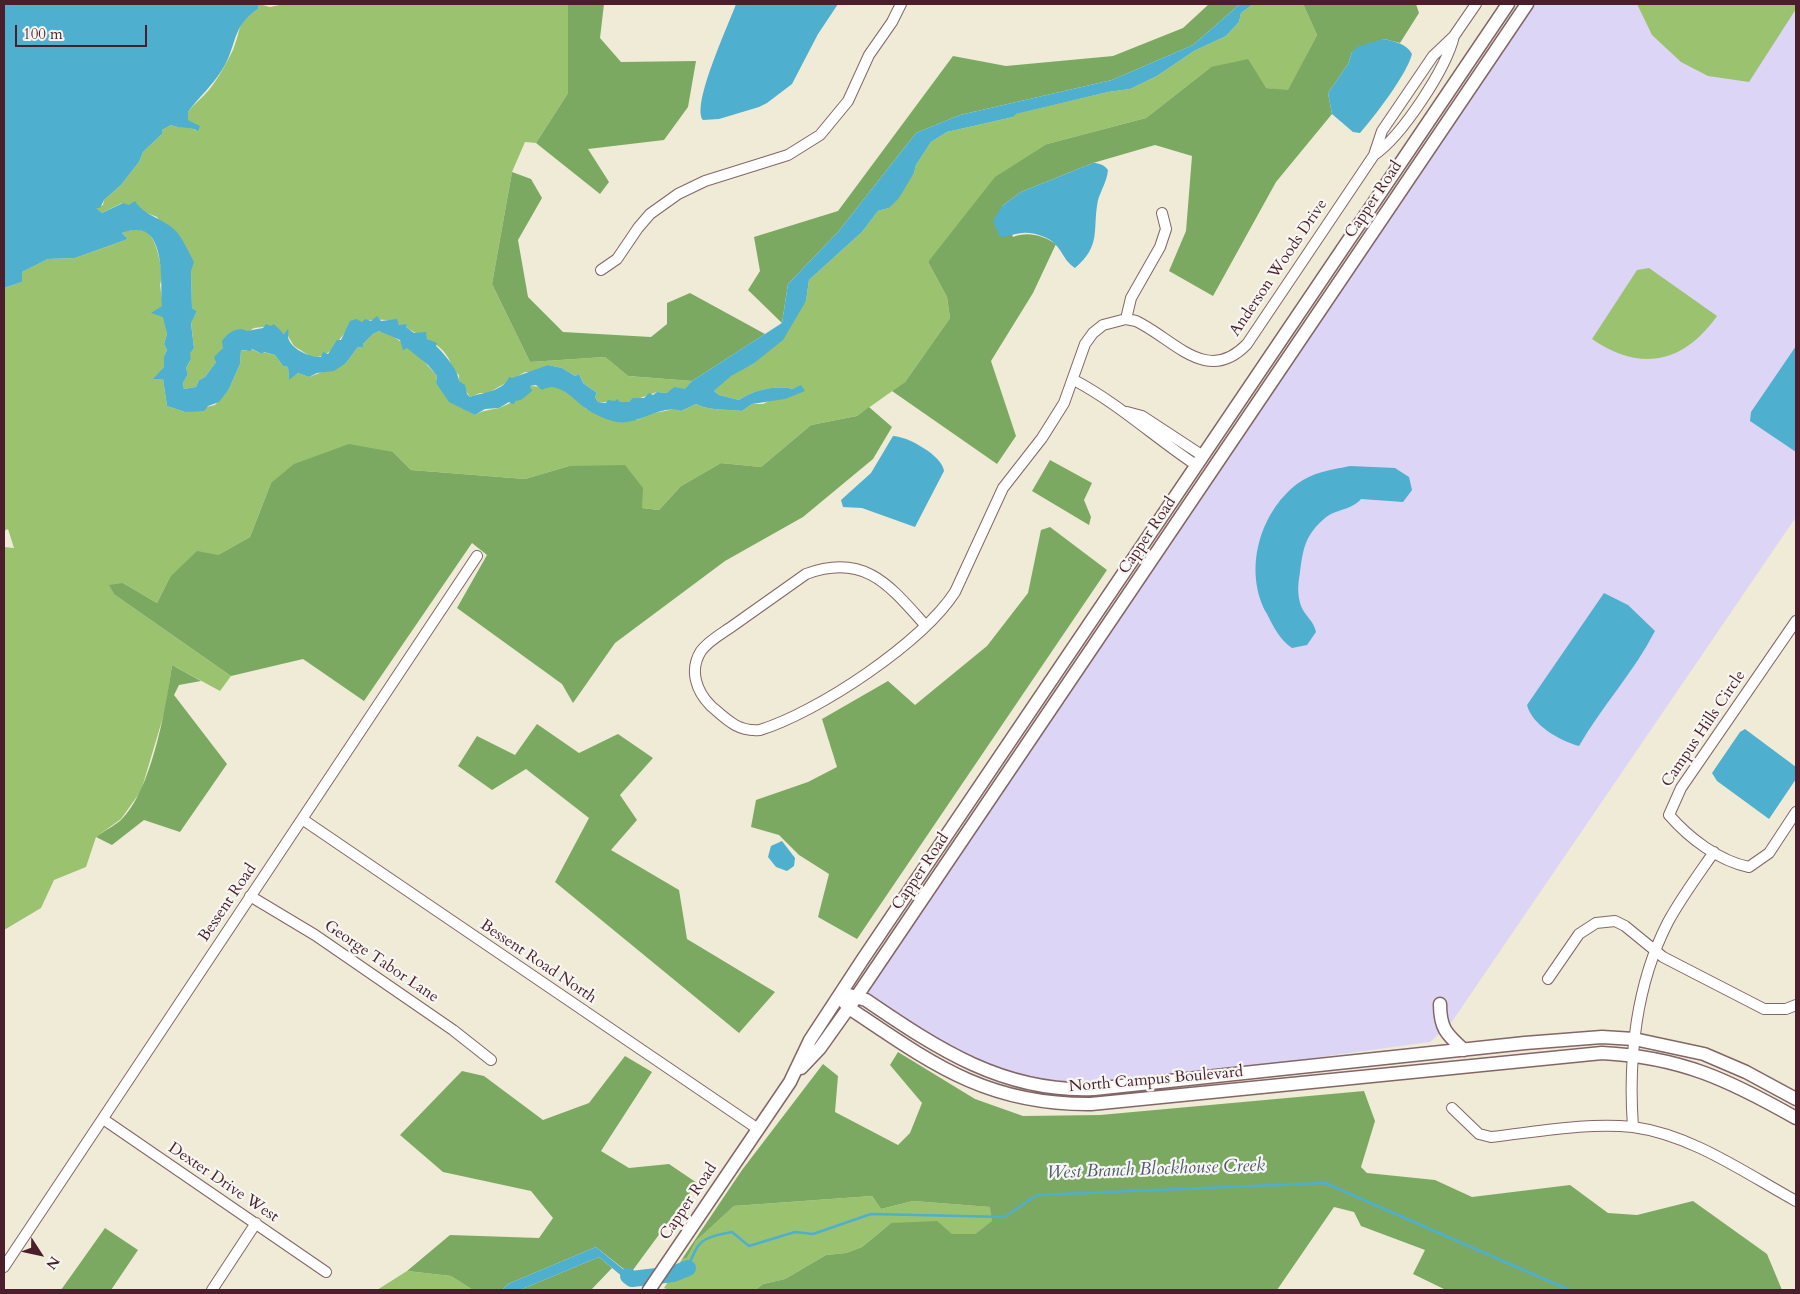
<!DOCTYPE html>
<html>
<head>
<meta charset="utf-8">
<style>
  body { margin:0 }
  #map { position:relative; width:1800px; height:1294px; overflow:hidden; background:#efebd7; font-family:Cardo,serif }
  canvas { display:block }
  .frame { position:absolute; inset:0; border:5px solid #4a1f2b; pointer-events:none }
  .north { position:absolute; left:15px; top:1229px; width:50px; height:50px; -webkit-text-stroke:4px #f6f6f2; paint-order:stroke; rotate:125deg; font-size:14px; font-weight:700; line-height:20px; text-align:center; color:#4a1f2b }
  .north::after { content:''; display:block; margin:auto; width:18px; height:22px; background:#4a1f2b; clip-path:polygon(50% 0,100% 100%,50% 72%,0 100%) }
  .scale { position:absolute; left:15px; top:25px; width:132px; height:22px; box-sizing:border-box; border:2px solid #4a1f2b; border-top:0; padding-left:6px; font-size:15px; line-height:18px; white-space:nowrap; color:#4a1f2b; -webkit-text-stroke:4px #f6f6f2; paint-order:stroke }
</style>
</head>
<body>
<div id="map">
<canvas width="1800" height="1294"></canvas>
<div class="frame"></div>
<div class="north">N</div>
<div class="scale">100 m</div>
</div>
<script>
const g = document.querySelector('canvas').getContext('2d');
g.lineJoin = 'round';
function fill(path, color) {
  g.fillStyle = color;
  g.fill(path, 'evenodd');
}
function stroke(path, color, width, dash) {
  g.strokeStyle = color;
  g.lineWidth = width;
  g.lineCap = dash ? 'butt' : 'round';
  g.setLineDash(dash || []);
  g.stroke(path);
}
function drawText(font, color, halo, rows, align = 'center') {
  g.font = font + ' Cardo,serif';
  g.lineWidth = 4.5;
  g.setLineDash([]);
  g.textBaseline = 'middle';
  g.strokeStyle = halo;
  g.fillStyle = color;
  for (const [text, x, y, turn = 0] of rows) {
    g.save();
    g.translate(x, y);
    g.rotate((+turn || 0) * Math.PI / 180);
    g.textAlign = isNaN(turn) ? turn : align;
    if (halo) g.strokeText(text, 0, 0);
    g.fillText(text, 0, 0);
    g.restore();
  }
}
fill(new Path2D(`
  M1527,4H1796V517L1451,1023L1430,1042L1078,1090L1029,1081L957,1057L862,991Z`), '#ddd5f6');
fill(new Path2D(`
  M259,4L270,7L284,4H568V93L536,143L525,142L512,172L492,284L530,362L605,357L628,376L692,381L685,390L667,393L657,392L629,402H598L595,397L597,393L583,383L579,374L575,376L562,368L548,365L534,372H525L488,393H480L470,397L459,381V375C451,370 452,363 447,356C438,341 418,336 406,327L408,324L402,326C399,325 396,322 392,321C380,318 356,320 348,329C335,343 334,355 313,358L294,346L288,336L271,326L254,328L223,348L216,362L205,377L199,380L196,387L184,389L183,383L188,374L186,368L191,359L189,353L194,348L191,322L197,311L192,308L191,271L157,217L122,203L102,213L95,208L103,205L104,200L121,185L139,162L143,152L162,134V130L171,125C180,129 188,125 197,131L188,120V112C194,104 202,98 209,90C218,79 227,62 233,50C242,28 235,25 258,9Z
  M1253,4H1303L1317,35L1288,91L1266,88L1211,67L1146,118L1047,144L928,262L947,297L950,318L905,382L857,416L811,425L761,467L721,463L681,486L659,510L642,508L569,466L525,479L411,470L393,452L271,483L250,537L218,555L170,577L157,603L123,583L115,595L231,676L220,691L172,665L166,707L141,791L121,819L96,837L86,867L54,880L41,908L4,930V547L14,548L8,529L4,531V288L22,282V272L48,259L75,258L128,239L122,233C149,223 155,238 160,262C161,270 163,276 160,285L167,334L164,344L167,350L164,356V367L154,379H163L167,406L185,412L215,405L229,389L240,364L241,350L247,351L251,349L262,354L263,352L275,355L283,366L288,367L289,379L298,373L309,377L346,363L358,347L364,348L363,344L373,334L379,331C401,337 422,358 437,376L436,383C447,396 459,407 475,415C484,410 490,410 499,408C510,404 521,397 531,390L530,386L559,388L575,398L586,409L637,420L654,413L675,409L681,411L696,404C709,411 727,409 742,411L752,404H763L793,389C776,385 754,390 739,400L719,395L714,391L731,375L753,364L806,301L809,280L862,232L878,211L889,208L914,173L916,165L931,142L947,132L1013,117L1015,114L1108,92L1130,89L1157,76L1194,51L1226,36L1239,22L1241,13Z
  M1637,4H1796V9L1749,82L1708,76L1681,62L1652,35Z
  M1649,268L1717,316C1683,364 1640,372 1592,339L1637,270Z
  M872,1196L881,1209L913,1201L991,1207L993,1221L975,1234H952L891,1223L862,1247L846,1253L826,1255L785,1279L763,1284L755,1290H669L664,1288L682,1259L687,1258L696,1241L734,1206Z
  M407,1271L451,1276L473,1290H377Z`), '#9bc36f');
fill(new Path2D(`
  M568,4H604L600,38L621,62L696,61L688,107L664,140L588,149L609,182L600,194L536,143L568,93Z
  M1209,4H1240L1193,45L1112,80L960,115L916,133L838,232L788,284L782,323L748,290L760,271L754,237L838,211L953,56L1006,66L1113,56L1183,28Z
  M1303,4H1416L1419,13L1400,43L1384,39L1352,52L1348,64L1328,93L1332,114L1276,182L1213,296L1169,271L1186,231L1192,156L1155,145L1093,163L1021,192L1002,206L1013,237C1027,231 1043,235 1056,244L1033,293L991,361L1016,436L997,464L892,391L905,382L950,318L947,297L928,262L995,177L1047,144L1146,118L1211,67L1248,59L1266,88L1288,90L1317,35Z
  M512,172L531,179L542,198L518,240L528,297L563,332L651,337L667,324V303L690,293L765,334L692,381L628,376L605,357L530,362L492,284Z
  M869,407L892,427L873,459L803,517L725,561L615,643L573,703L562,684L457,608L487,555L472,543L364,701L303,659L231,676L115,595L109,585L123,583L157,603L170,577L197,551L218,555L250,537L271,483L294,464L349,444L393,452L411,470L525,479L569,466L625,465L643,488L642,508L659,510L681,486L721,463L761,467L811,425L857,416Z
  M1050,460L1092,483L1084,500L1091,517L1089,525L1032,491Z
  M1050,527L1107,570L857,939L818,917L829,874L799,855L779,835L751,827L756,800L808,782L837,767L822,719L888,681L915,705L987,646L1028,593L1041,530Z
  M172,665L201,681L179,685L174,695L227,764L180,832L144,820L112,845L96,837C104,831 114,826 121,820C152,790 166,707 172,665Z
  M537,724L579,753L618,734L653,758L620,795L637,820L611,850L679,890L687,939L775,992L739,1033L555,882L589,818L526,769L492,790L458,766L477,736L515,755Z
  M898,1052L975,1099L1023,1116L1100,1115L1364,1091L1375,1121L1361,1167L1367,1173L1435,1180L1472,1197L1570,1185L1608,1213L1637,1215L1693,1201L1767,1254L1782,1290H1446L1413,1274L1425,1250L1361,1226L1354,1212L1334,1207L1277,1290H755L763,1284L785,1279L826,1255L846,1253L862,1247L891,1223L937,1221L952,1234H975L992,1221L990,1207L913,1201L881,1209L872,1196L734,1206L696,1241L687,1258L682,1259L742,1170L823,1064L838,1076L835,1112L898,1145L910,1133L922,1103L890,1065Z
  M625,1056L652,1072L601,1151L629,1168L669,1164L697,1183L630,1274L596,1247L508,1284L502,1290H473L451,1276L407,1271L450,1235L539,1238L553,1218L531,1191L443,1172L400,1135L462,1071L484,1076L543,1120L589,1103Z
  M105,1228L138,1250L111,1290H61Z
  M599,1257L612,1268L591,1290H520Z`), '#7ca962');
fill(new Path2D(`
  M4,4H259L258,9C230,28 238,45 222,70C212,86 199,97 188,112V120L200,126L198,131C189,126 180,129 171,125L162,130V134L143,152L139,162L121,185L104,200L100,208H96L102,213L123,203L129,205L135,201C144,216 163,218 176,231C183,239 189,253 194,262L191,271L192,308L197,311L191,323L194,348L190,353L191,359L186,368L188,374L183,383L184,389L196,387L199,380L205,377L216,362L214,357L223,348L222,341C228,333 237,326 247,331L263,328L266,324L271,326L274,324L284,334L288,329C289,332 288,334 288,337C290,349 311,358 321,357L323,352L328,354L337,340H341L350,321L356,319L362,322L365,319L371,321L377,316L381,321L397,319L399,325L408,324L406,327L414,333L426,332L427,339L437,343L436,346C444,353 459,372 459,381L465,385L467,394L470,397C483,392 503,392 509,377L512,378L548,365L562,368L575,376L579,374L583,383L597,393L595,397L598,402L606,403L608,400L615,401L617,399L620,402H629L633,398H644L649,393L653,395L657,392L667,393L674,387L685,389L692,381L782,323L788,284L838,232L916,133L960,115L1112,80L1193,45L1240,4H1253L1241,13L1239,22L1226,36L1194,51L1157,76L1130,89L1108,92L1016,114L1013,117L947,132L931,142L916,165L914,173L899,198L889,208L878,211L862,232L809,280L806,301L783,340L753,364L731,376L714,391L719,395L739,400C754,390 775,385 793,389L801,385L805,391L785,399L752,404L742,411C727,409 709,411 696,404L681,411C659,404 639,426 617,422C608,421 592,413 585,408C573,399 559,381 542,390L536,385L530,386L532,391L521,400L515,401V403L512,404L509,402L499,408L485,409L475,415L449,402L436,383L437,376L428,365L407,348L403,350L400,340L379,331L373,334L363,344L364,348L358,347L346,363L334,371L317,373L309,377L298,373L289,380L288,367L283,366L275,355L264,352L262,354L252,349L250,351L241,350L240,364L229,389L219,402L208,406L204,411L185,412L167,406L163,379H153L164,367V356L167,350L164,344L167,334L163,317L151,313L162,306C160,281 168,215 122,233L128,239L75,258L48,259L22,272V282L4,288Z
  M736,4H838L818,34L792,84L767,103L759,107L719,119L703,120C691,105 729,24 736,4Z
  M1384,39C1395,42 1406,43 1412,54C1407,74 1375,116 1360,133L1353,132L1332,114L1328,93L1348,64L1352,52L1359,46Z
  M1093,163C1100,163 1104,165 1108,170C1107,181 1101,190 1098,200C1092,230 1102,245 1075,268C1065,262 1063,252 1055,244C1049,237 1032,232 1023,233C1015,233 1009,237 1000,237L993,221L1002,206L1021,192Z
  M1796,346V452L1750,421L1751,412Z
  M893,436C907,436 943,456 944,471L915,527L862,508L843,507L841,500L871,473Z
  M1350,466L1395,468L1409,477L1412,490L1403,502L1361,499C1352,510 1336,509 1325,518C1305,535 1303,549 1300,572C1298,584 1297,594 1301,606C1305,616 1314,621 1316,632L1307,645L1292,648C1280,640 1273,626 1267,614C1243,572 1259,513 1297,484C1313,472 1331,470 1350,466Z
  M1604,593L1628,605L1655,631C1634,672 1602,706 1579,746C1560,741 1532,725 1527,705Z
  M1745,729L1796,767V779L1769,819L1717,781L1712,773L1740,732Z
  M782,841L795,858L794,866L787,871L776,867L768,857L771,846Z
  M596,1247L629,1274L650,1276L644,1284L630,1283L599,1257L520,1290H502L508,1284Z`), '#4fafce');
stroke(new Path2D(`
  M688,1268C698,1239 702,1238 732,1232L749,1246L795,1232L813,1234L871,1214L1005,1217L1037,1195L1325,1183L1569,1290`), '#4fafce', 2.5);
stroke(new Path2D(`
  M628,1276L632,1279L673,1274L688,1268`), '#4fafce', 16);
const minor = new Path2D(`
  M1374,155C1402,136 1446,69 1454,36
  M601,270L617,259L638,228L650,214L678,194L705,181L788,155L820,135L848,101L869,55L892,22L901,4
  M1126,319L1131,298L1160,247L1166,229L1162,213
  M1074,380C1119,404 1154,437 1196,465
  M1127,412L1142,416L1203,456
  M1796,621L1681,788L1669,815C1689,838 1719,861 1749,867L1769,853L1796,812
  M926,626C890,586 865,552 806,574C782,591 758,608 734,625C723,633 709,640 701,651C689,670 696,691 711,706C727,720 738,732 760,730C818,712 922,643 955,592L1003,488L1042,438L1064,403L1085,344L1093,333L1103,325L1126,319L1136,321C1174,339 1207,386 1247,344L1374,155L1382,131L1433,56L1454,36L1476,4
  M302,819L758,1129
  M250,896L315,935L453,1030L491,1060
  M1548,979L1579,934L1596,923L1615,921L1625,926L1663,957L1764,1009H1786L1796,1005
  M1452,1108L1479,1134L1491,1137C1537,1132 1587,1122 1633,1127C1692,1135 1745,1173 1796,1201
  M103,1119L326,1272
  M1633,1127C1628,1059 1636,984 1668,922C1681,898 1698,875 1714,852
  M4,1267L477,556
  M212,1290L256,1223`);
const tertiary = new Path2D(`
  M849,995L866,1000C938,1049 1004,1093 1094,1089L1525,1043L1602,1037L1634,1039L1704,1054L1746,1072L1796,1099
  M844,1002L849,1008C931,1063 986,1105 1091,1104L1602,1053C1681,1057 1729,1080 1796,1118
  M1440,1004C1440,1028 1446,1034 1464,1050
  M801,1068L820,1048L857,996L1527,4
  M649,1290L790,1082L810,1040L863,959L1508,4`);
stroke(minor, '#846667', 12);
stroke(tertiary, '#846667', 15);
stroke(minor, '#fff', 10);
stroke(tertiary, '#fff', 12);
drawText('16px', '#4a1f2b', '#f6f6f2', [
  ["Capper Road",1374,200,-56],
  ["Anderson Woods Drive",1279,268,-56],
  ["Capper Road",1148,536,-56],
  ["Campus Hills Circle",1704,729,-56],
  ["Capper Road",921,872,-56],
  ["Bessent Road",228,903,-56],
  ["George Tabor Lane",381,962,34],
  ["Bessent Road North",538,962,34],
  ["North Campus Boulevard",1156,1080,-5],
  ["Dexter Drive West",223,1183,34],
  ["Capper Road",689,1202,-56]
]);
drawText('italic 18px', '#4c596c', '#f6f6f2', [
  ["West Branch Blockhouse Creek",1156,1170,-2]
]);
</script>
</body>
</html>
